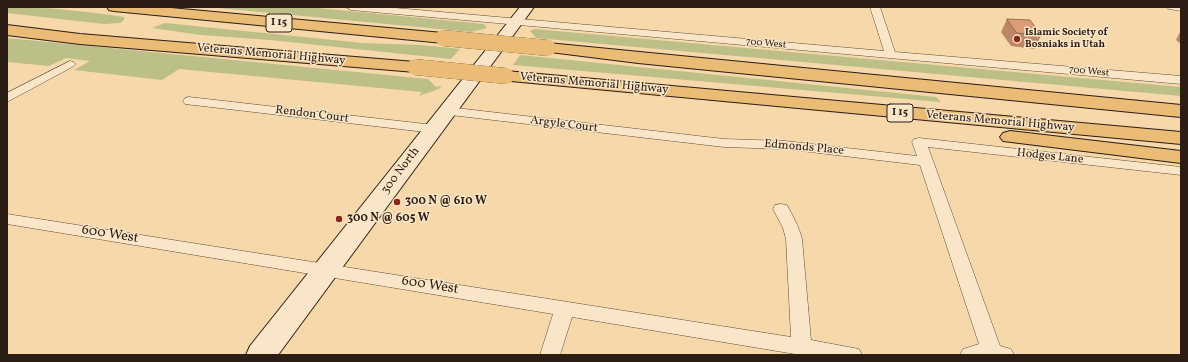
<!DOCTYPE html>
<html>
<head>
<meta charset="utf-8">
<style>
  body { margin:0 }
  #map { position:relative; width:1188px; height:362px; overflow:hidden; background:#f6d8aa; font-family:Vollkorn,serif }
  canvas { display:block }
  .frame { position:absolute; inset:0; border:8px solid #2c1d14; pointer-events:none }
</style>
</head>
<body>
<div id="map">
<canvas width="1188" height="362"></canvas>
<div class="frame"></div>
</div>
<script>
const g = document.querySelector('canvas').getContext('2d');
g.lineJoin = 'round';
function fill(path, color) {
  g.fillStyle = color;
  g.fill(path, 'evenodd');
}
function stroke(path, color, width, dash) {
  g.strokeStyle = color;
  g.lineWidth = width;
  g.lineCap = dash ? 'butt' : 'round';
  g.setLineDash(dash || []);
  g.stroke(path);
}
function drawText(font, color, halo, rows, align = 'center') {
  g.font = font + ' Vollkorn,serif';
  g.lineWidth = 3;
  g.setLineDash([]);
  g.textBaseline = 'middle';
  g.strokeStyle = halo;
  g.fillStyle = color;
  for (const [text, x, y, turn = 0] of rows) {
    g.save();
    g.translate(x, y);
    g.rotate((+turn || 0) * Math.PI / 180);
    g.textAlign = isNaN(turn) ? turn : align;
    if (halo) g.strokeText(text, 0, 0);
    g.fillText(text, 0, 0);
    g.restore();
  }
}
fill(new Path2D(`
  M7,7C46,7 85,11 124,17V20L120,23L104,24L7,13Z
  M208,7H307L484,24L487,28L471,32Z
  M165,23L363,43L421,45L460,49L451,59L270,40L201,35L152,28Z
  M534,29L1181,87V96L536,38L530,31Z
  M7,38L428,79L436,87L440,86L441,88L419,96L422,92L179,69L162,80L74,70L90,61L66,58L49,66L7,62Z
  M520,55L936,97L941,102L513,65Z`), '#bcbf88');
const street = new Path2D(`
  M346,7H384L884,51L870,7H880L895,52L1181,76V84L351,10Z
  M1167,7H1181V11L1169,9Z
  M70,61L74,62L76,64L74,66L7,102V93Z
  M189,97L434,125L439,126L441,129L439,132L434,133L185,104L183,101L185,98Z
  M447,107L724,139L785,141L917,156L912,142L914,139L919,138L1181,167V175L928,147L1000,346L1011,349L1014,355H960L963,349L979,344L920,165L785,149L724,147L442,114L441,111L442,108Z
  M781,204L787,205C793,216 799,227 802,239L811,340L859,349L862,355H801L572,317L560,355H540L553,314L7,224V214L791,337L786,239L783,228L773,209L775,205Z`);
const secondary = new Path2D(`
  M520,7H534L278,355H246L250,346Z`);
const highway = new Path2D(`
  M107,7H160L443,33L448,35L451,38L448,41L443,43L114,11L109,10Z
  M7,25L80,34L415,62L421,63L423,67L421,71L415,72L80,44L7,35Z
  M548,43L1181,105V117L638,63L542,51L540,48L542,45Z
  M506,71L1181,132V144L500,80L497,76L500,72Z
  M1010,131L1181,151V163L1003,141L1000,137L1003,133Z`);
stroke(street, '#5e4c3a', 1);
stroke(secondary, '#2c1d14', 2);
stroke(highway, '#2c1d14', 2);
fill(street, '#f9e6c8');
fill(secondary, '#f9e6c8');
fill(highway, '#ebbc75');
const highwayBridge = new Path2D(`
  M443,38L548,48
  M415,67L506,76`);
stroke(highwayBridge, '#2c1d14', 16, []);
stroke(highwayBridge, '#ebbc75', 16);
fill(new Path2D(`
  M1007,19L1041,35L1035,49L1011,46L1001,32Z
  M1180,32H1181V44L1176,40Z`), '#bb8766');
const building = new Path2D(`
  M1007,19L1030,20L1041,35L1017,33Z`);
fill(building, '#da9d77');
stroke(building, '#996e53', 1);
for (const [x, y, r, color] of [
  [1017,39,4,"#8f2418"],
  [397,202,4,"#8f2418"],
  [339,219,4,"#8f2418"]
]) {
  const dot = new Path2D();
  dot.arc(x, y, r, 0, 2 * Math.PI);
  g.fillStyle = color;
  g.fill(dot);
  stroke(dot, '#f9e6c8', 1.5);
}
drawText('bold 10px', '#2c1d14', '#f9e6c8', [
  ["Islamic Society of",1025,33],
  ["Bosniaks in Utah",1025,45]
], 'left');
drawText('10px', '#2c1d14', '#f9e6c8', [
  ["700 West",766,44,5],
  ["700 West",1089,72,5]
]);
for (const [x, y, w] of [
  [279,23,26],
  [900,113,26]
]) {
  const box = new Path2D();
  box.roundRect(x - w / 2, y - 9, w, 18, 3);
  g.fillStyle = '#f9e6c8';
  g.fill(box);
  stroke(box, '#2c1d14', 1);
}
drawText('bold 11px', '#2c1d14', null, [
  ["I 15",279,23],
  ["I 15",900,113]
]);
drawText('12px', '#2c1d14', '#f9e6c8', [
  ["Veterans Memorial Highway",271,55,5],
  ["Veterans Memorial Highway",594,84,5],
  ["Rendon Court",312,115,7],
  ["Veterans Memorial Highway",1000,122,5],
  ["Argyle Court",564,125,7],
  ["Edmonds Place",804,148,5],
  ["Hodges Lane",1050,157,6],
  ["300 North",401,171,-53]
]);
drawText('bold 12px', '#2c1d14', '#f9e6c8', [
  ["300 N @ 610 W",405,202],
  ["300 N @ 605 W",347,219]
], 'left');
drawText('14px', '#2c1d14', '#f9e6c8', [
  ["600 West",110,235,9],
  ["600 West",430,286,9]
]);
</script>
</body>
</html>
